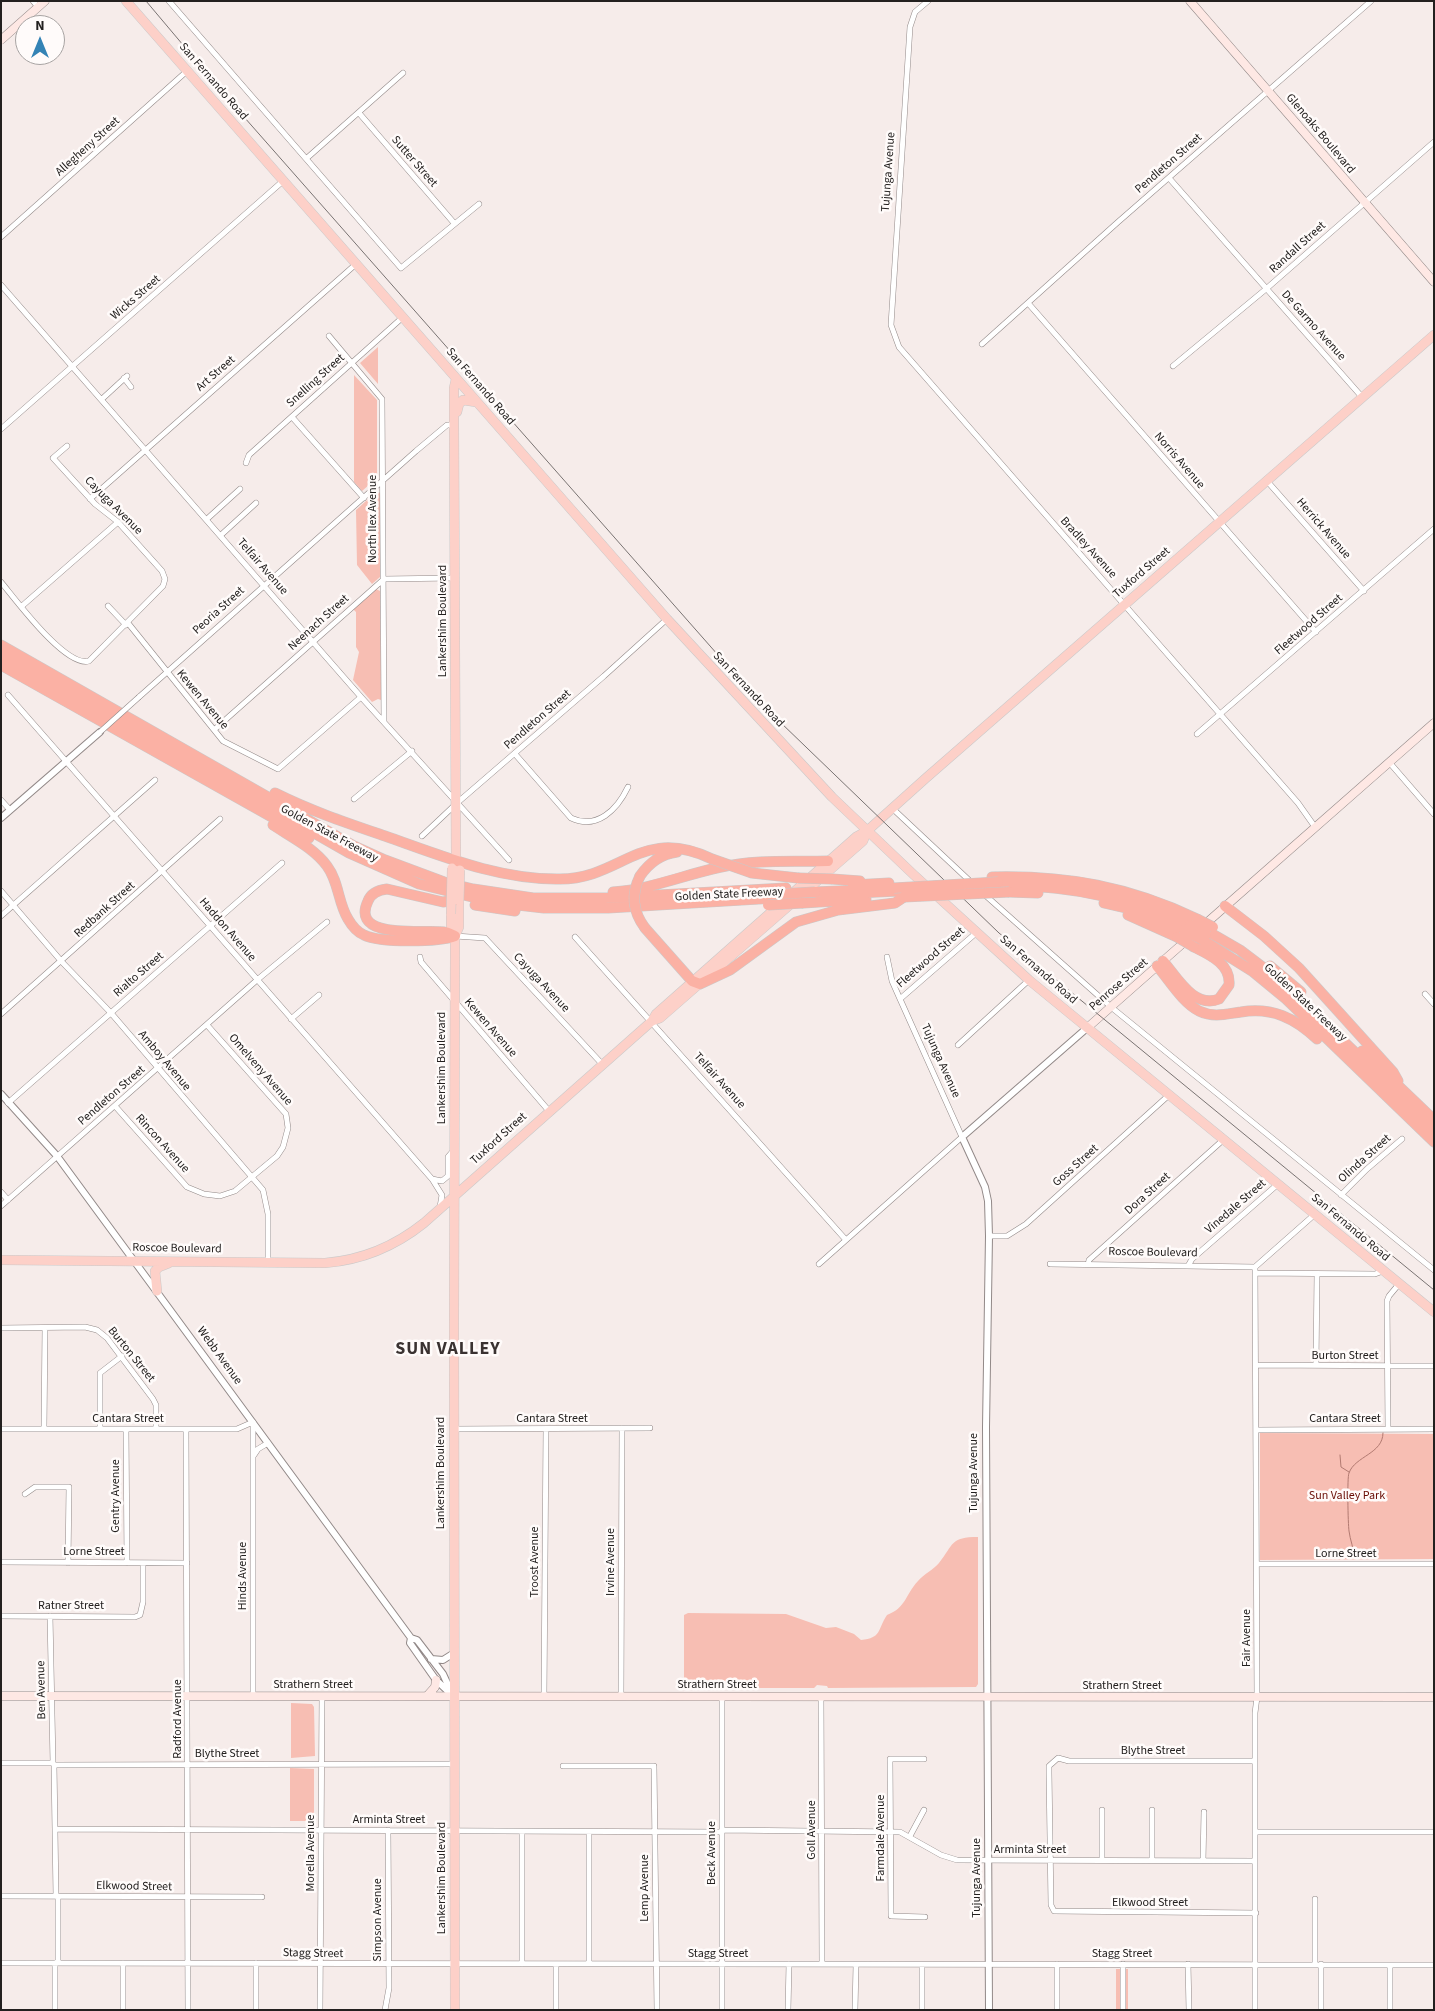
<!DOCTYPE html>
<html>
<head>
<meta charset="utf-8">
<style>
  body { margin:0 }
  #map { position:relative; width:1435px; height:2011px; overflow:hidden; background:#f6ecea; font-family:"Source Sans 3",sans-serif }
  canvas { display:block }
  .frame { position:absolute; inset:0; border:2px solid #23201f; pointer-events:none }
  .north { position:absolute; left:15px; top:15px; width:50px; height:50px; box-sizing:border-box; background:#fffbfa; border:1px solid #a7a3a2; border-radius:50%; rotate:0deg; font-size:14px; font-weight:700; line-height:20px; text-align:center; color:#23201f }
  .north::after { content:''; display:block; margin:auto; width:18px; height:22px; background:#3483b5; clip-path:polygon(50% 0,100% 100%,50% 72%,0 100%) }
</style>
</head>
<body>
<div id="map">
<canvas width="1435" height="2011"></canvas>
<div class="frame"></div>
<div class="north">N</div>
</div>
<script>
const g = document.querySelector('canvas').getContext('2d');
g.lineJoin = 'round';
function fill(path, color) {
  g.fillStyle = color;
  g.fill(path, 'evenodd');
}
function stroke(path, color, width, dash) {
  g.strokeStyle = color;
  g.lineWidth = width;
  g.lineCap = dash ? 'butt' : 'round';
  g.setLineDash(dash || []);
  g.stroke(path);
}
function drawText(font, color, halo, rows, align = 'center') {
  g.font = font + ' "Source Sans 3",sans-serif';
  g.lineWidth = 5;
  g.setLineDash([]);
  g.textBaseline = 'middle';
  g.strokeStyle = halo;
  g.fillStyle = color;
  for (const [text, x, y, turn = 0] of rows) {
    g.save();
    g.translate(x, y);
    g.rotate((+turn || 0) * Math.PI / 180);
    g.textAlign = isNaN(turn) ? turn : align;
    if (halo) g.strokeText(text, 0, 0);
    g.fillText(text, 0, 0);
    g.restore();
  }
}
fill(new Path2D(`
  M378,347V384L360,363Z
  M354,375L377,400V478L362,491L354,482Z
  M376,492L381,493L380,577L372,584L357,565L356,510Z
  M376,589L380,591L381,700L378,699L372,702L353,680L359,652L356,647V612L353,609Z
  M1260,1433L1434,1434V1559L1260,1560Z
  M978,1537V1684L976,1687L828,1688L827,1686L817,1685L814,1688H684V1615L688,1613L786,1614L826,1628L836,1627L854,1634L861,1640C882,1638 877,1630 887,1615C906,1608 905,1595 918,1581C924,1574 933,1570 939,1563C954,1544 950,1537 978,1537Z
  M291,1703L312,1704L314,1707L315,1756L291,1758Z
  M290,1768L314,1769V1821H290Z
  M1116,1969H1128V2010H1116Z`), '#f7beb3');
stroke(new Path2D(`
  M1340,1455L1341,1467L1349,1472
  M1354,1558C1354,1548 1350,1540 1349,1531C1348,1524 1347,1477 1349,1473C1355,1456 1383,1454 1383,1433`), '#b27a71', 1);
const minor = new Path2D(`
  M33,1L38,7
  M169,1L401,268L479,204
  M928,1L915,12L910,27L891,325L899,347C1031,499 1165,651 1298,803L1315,827
  M359,113L454,223
  M307,158L403,73
  M1169,178L1362,397
  M1,237L187,71
  M1,285L361,697L509,860
  M1028,303L1316,632
  M329,336L382,399L384,721
  M982,344L1118,222L1371,1
  M1173,366L1266,289L1434,142
  M124,378L131,387
  M102,399L127,376
  M292,417L364,498
  M1,429L283,181
  M246,463L249,455L403,317
  M1267,481L1364,591
  M90,499L356,264
  M207,519L240,489
  M221,535L256,503
  M1,582C16,600 66,668 89,661L163,586L165,579L162,571L118,522L95,504L53,458L67,446
  M22,606L118,522
  M108,606L126,625
  M128,623L223,741L278,769L361,697
  M8,695L432,1179L442,1195L440,1207
  M139,697L416,451L447,425H454
  M215,729L384,579L455,578
  M1197,734L1434,529
  M515,754L571,818C597,830 617,810 628,787
  M1389,762L1434,814
  M354,799L412,751
  M1,800L10,810
  M892,808L972,883
  M422,836L457,803L604,676L667,619
  M1,891L62,962L111,1013L263,1190L268,1214V1262
  M985,895L1111,1007L1434,1270
  M1,916L155,780
  M455,936L485,938L603,1065
  M575,937L846,1240
  M420,957L421,962L549,1111
  M1425,994L1434,1004
  M900,999L976,933
  M1,1014L220,819
  M291,1019L319,995
  M958,1045L1029,980
  M8,1103L282,863
  M115,1106L187,1187L204,1194L220,1196L235,1191L277,1156L283,1147L288,1128L286,1114L207,1025
  M432,1179L442,1181L448,1176V1157L454,1150
  M1,1192L8,1200
  M1341,1195L1367,1169L1402,1139
  M1,1206L257,980L327,922
  M989,1236H1007L1026,1224L1169,1095
  M819,1264L962,1137L900,999L892,981L887,957
  M1050,1264L1255,1267
  M1088,1265L1089,1260L1223,1140
  M1188,1266L1192,1259L1278,1184
  M1255,1267L1314,1215
  M1255,1273L1375,1274L1383,1271
  M1,1328L85,1327L97,1330L107,1338L153,1399L156,1405V1429
  M1256,1365L1434,1366
  M1316,1365L1317,1274
  M253,1422V1696
  M44,1428L45,1328
  M1,1429H237L253,1422
  M100,1429V1373L122,1356
  M126,1429L127,1563
  M186,1429L188,2010
  M454,1429L650,1428
  M1388,1429L1387,1301L1389,1296L1399,1284
  M1257,1430L1434,1429
  M254,1455L258,1449L268,1443
  M25,1494L35,1487H69L68,1563
  M1,1562L187,1563
  M1257,1564H1434
  M1,1616L135,1617L140,1615L143,1602V1563
  M50,1616L53,1763
  M544,1696L546,1429
  M621,1696L622,1428
  M821,1696L822,1964
  M924,1759H890L891,1916L925,1917
  M1255,1761H1069L1058,1758L1049,1766V1773L1051,1905L1054,1911L1256,1913
  M1,1763H53L54,1765L454,1764
  M54,1765L56,1896
  M563,1766H654L657,2010
  M1102,1810V1860
  M55,1829L722,1832
  M722,1830L900,1832L941,1855L957,1860L1255,1861
  M522,1832V1964
  M589,1832V1964
  M1255,1832H1434
  M910,1836L924,1810
  M1152,1860V1810
  M1203,1861L1204,1812
  M1,1896L262,1897
  M58,1896V1963
  M1315,1899V1964
  M1,1963L1434,1965
  M556,1964V2010
  M1057,1964V2010
  M1123,1964V2010
  M1188,1964L1189,2010
  M1390,1965V2010
  M55,2010V1963
  M123,2010V1963
  M256,2010V1963
  M320,2010L322,1696
  M385,2010L389,1988L388,1830
  M722,2010V1696
  M788,2010L789,1964
  M855,2010L856,1965
  M922,2010V1965
  M1255,2010V1713L1257,1697L1255,1267
  M1321,2010V1964`);
const tertiary = new Path2D(`
  M1,818L100,732
  M1,1094L57,1156L411,1638L417,1640L443,1674L453,1696
  M411,1638L410,1643L436,1680L451,1694
  M431,1659L443,1660L454,1653
  M989,2010L986,1427L989,1236L988,1201L985,1187L962,1137L1087,1028`);
const secondary = new Path2D(`
  M1190,1L1434,282
  M1,40L45,1
  M1203,926L1434,723
  M1087,1028L1189,938
  M1,1696L1434,1697
  M427,1696L435,1687L436,1680`);
const primary = new Path2D(`
  M126,1L667,619L832,797L914,875L1029,980L1434,1312
  M456,379L454,388V425L456,862L458,866
  M457,412L459,404L463,400L476,402
  M451,914V926L455,936V954L454,1325L455,2010
  M455,936L459,927V901
  M652,1021L656,1014L856,837L867,831L926,778L1434,335
  M1,1260L325,1263C363,1260 394,1247 424,1223L652,1021L660,1018L863,841L867,831
  M157,1291L155,1271L159,1267L169,1263`);
const motorway = new Path2D(`
  M1,645L354,846L385,860L444,882L473,889L533,898H605L786,888
  M1,654L349,853L419,884L472,897L509,904L544,908H608L775,898
  M1,665L309,838
  M275,793C311,811 347,823 385,836C442,856 499,880 560,879C622,879 641,825 712,859
  M273,825C291,837 314,848 327,866C339,882 338,903 348,919C352,926 357,932 364,935C380,943 439,942 455,936
  M752,873L798,878
  M640,876C649,863 661,854 677,852
  M992,877C1066,875 1130,887 1197,919
  M832,879L860,881
  M853,885L889,883
  M1002,886C1068,884 1130,899 1190,925
  M613,892C652,889 683,875 721,867C756,859 793,862 828,861
  M815,892L863,890
  M1009,892L1038,893
  M857,893L897,891
  M455,900L443,902L387,889C379,890 371,893 368,901C349,941 427,929 444,932C448,932 452,935 455,936
  M803,903L866,899
  M1104,903L1130,909L1184,930
  M475,905L515,911
  M1225,906L1264,936L1299,968L1393,1072L1398,1081
  M1128,915L1177,937
  M645,928L692,981L700,984L730,970L796,922L838,910L895,903L904,897
  M1209,932L1240,950L1273,975
  M1201,939L1252,971L1286,999L1434,1142
  M1163,961C1177,977 1194,1009 1219,999L1229,985C1231,964 1210,955 1194,947
  M1157,966C1170,981 1182,1002 1199,1011C1214,1018 1226,1014 1241,1012C1272,1007 1295,1018 1317,1039
  M1270,966L1301,992
  M1265,973L1292,996
  M1290,990L1364,1061
  M1362,1051L1434,1120
  M1357,1058L1434,1132`);
stroke(minor, '#928988', 6);
stroke(tertiary, '#928988', 8);
stroke(secondary, '#928988', 9);
stroke(primary, '#cac9c9', 10);
stroke(motorway, '#cac9c9', 11);
stroke(minor, '#fff', 5);
stroke(tertiary, '#fff', 6);
stroke(secondary, '#fee8e4', 8);
stroke(primary, '#fdd0c8', 9);
stroke(motorway, '#fbb1a4', 10);
stroke(new Path2D(`
  M146,1L237,109L718,655L779,721L999,933L1434,1290`), '#797372', 1);
const minorBridge = new Path2D(`
  M100,732L139,697`);
const primaryBridge = new Path2D(`
  M459,901L460,870
  M451,914L452,868`);
const motorwayBridge = new Path2D(`
  M712,859L752,873
  M640,876C631,894 633,912 645,928
  M798,878L832,879
  M894,888L998,882
  M779,894L815,892
  M904,897L1009,892
  M768,905L803,903
  M1197,919L1213,927
  M1190,925L1206,934
  M1184,930L1201,939
  M1177,937L1194,947`);
stroke(minorBridge, '#928988', 6, []);
stroke(primaryBridge, '#cac9c9', 10, []);
stroke(motorwayBridge, '#cac9c9', 11, []);
stroke(minorBridge, '#fff', 5);
stroke(primaryBridge, '#fdd0c8', 9);
stroke(motorwayBridge, '#fbb1a4', 10);
drawText('12px', '#23201f', '#fffbfa', [
  ["San Fernando Road",213,82,49],
  ["Glenoaks Boulevard",1320,134,50],
  ["Allegheny Street",88,147,-42],
  ["Sutter Street",414,162,49],
  ["Pendleton Street",1169,164,-41],
  ["Tujunga Avenue",889,172,-86],
  ["Randall Street",1298,248,-42],
  ["Wicks Street",136,298,-41],
  ["De Garmo Avenue",1313,326,48],
  ["Art Street",216,374,-41],
  ["Snelling Street",316,381,-42],
  ["San Fernando Road",480,387,49],
  ["Norris Avenue",1179,461,49],
  ["Cayuga Avenue",113,506,45],
  ["North Ilex Avenue",373,519,-90],
  ["Herrick Avenue",1323,529,49],
  ["Bradley Avenue",1088,548,48],
  ["Telfair Avenue",262,567,49],
  ["Tuxford Street",1142,573,-41],
  ["Peoria Street",219,611,-42],
  ["Lankershim Boulevard",443,621,-90],
  ["Neenach Street",319,623,-42],
  ["Fleetwood Street",1309,625,-41],
  ["San Fernando Road",748,690,47],
  ["Kewen Avenue",202,700,50],
  ["Pendleton Street",538,720,-41],
  ["Golden State Freeway",329,834,28],
  ["Golden State Freeway",729,895,-3],
  ["Redbank Street",105,910,-42],
  ["Haddon Avenue",227,930,49],
  ["Fleetwood Street",931,958,-41],
  ["San Fernando Road",1038,970,41],
  ["Rialto Street",139,975,-41],
  ["Cayuga Avenue",541,983,47],
  ["Penrose Street",1119,985,-41],
  ["Golden State Freeway",1305,1003,43],
  ["Kewen Avenue",490,1028,49],
  ["Amboy Avenue",164,1061,50],
  ["Tujunga Avenue",940,1061,66],
  ["Lankershim Boulevard",442,1068,-90],
  ["Omelveny Avenue",260,1070,49],
  ["Telfair Avenue",719,1081,48],
  ["Pendleton Street",112,1096,-41],
  ["Tuxford Street",499,1139,-42],
  ["Rincon Avenue",162,1144,48],
  ["Olinda Street",1365,1159,-42],
  ["Goss Street",1076,1166,-42],
  ["Dora Street",1148,1194,-42],
  ["Vinedale Street",1236,1207,-41],
  ["San Fernando Road",1350,1228,40],
  ["Roscoe Boulevard",177,1249,1],
  ["Roscoe Boulevard",1153,1253,1],
  ["Burton Street",131,1355,51],
  ["Webb Avenue",219,1356,54],
  ["Burton Street",1345,1356],
  ["Cantara Street",128,1419],
  ["Cantara Street",552,1419],
  ["Cantara Street",1345,1419],
  ["Lankershim Boulevard",441,1473,-90],
  ["Tujunga Avenue",974,1473,-90],
  ["Gentry Avenue",116,1496,-90],
  ["Lorne Street",94,1552],
  ["Lorne Street",1346,1554],
  ["Troost Avenue",535,1562,-90],
  ["Irvine Avenue",611,1562,-90],
  ["Hinds Avenue",243,1576,-90],
  ["Ratner Street",71,1606],
  ["Fair Avenue",1247,1638,-90],
  ["Strathern Street",313,1685],
  ["Strathern Street",717,1685],
  ["Strathern Street",1122,1686],
  ["Ben Avenue",42,1690,-91],
  ["Radford Avenue",178,1719,-90],
  ["Blythe Street",1153,1751],
  ["Blythe Street",227,1754],
  ["Arminta Street",389,1820],
  ["Goll Avenue",812,1830,-90],
  ["Farmdale Avenue",881,1838,-90],
  ["Arminta Street",1030,1850],
  ["Morella Avenue",311,1853,-90],
  ["Beck Avenue",712,1853,-90],
  ["Lankershim Boulevard",442,1878,-90],
  ["Tujunga Avenue",977,1878,-90],
  ["Elkwood Street",134,1887,1],
  ["Lemp Avenue",645,1888,-90],
  ["Elkwood Street",1150,1903],
  ["Simpson Avenue",378,1920,-90],
  ["Stagg Street",313,1954,1],
  ["Stagg Street",718,1954],
  ["Stagg Street",1122,1954]
]);
drawText('12px', '#690c04', '#fffbfa', [
  ["Sun Valley Park",1347,1496]
]);
g.letterSpacing = '1px';
drawText('bold 18px', '#3a3231', '#fffbfa', [
  ["SUN VALLEY",448,1350]
]);
g.letterSpacing = '0px';
</script>
</body>
</html>
